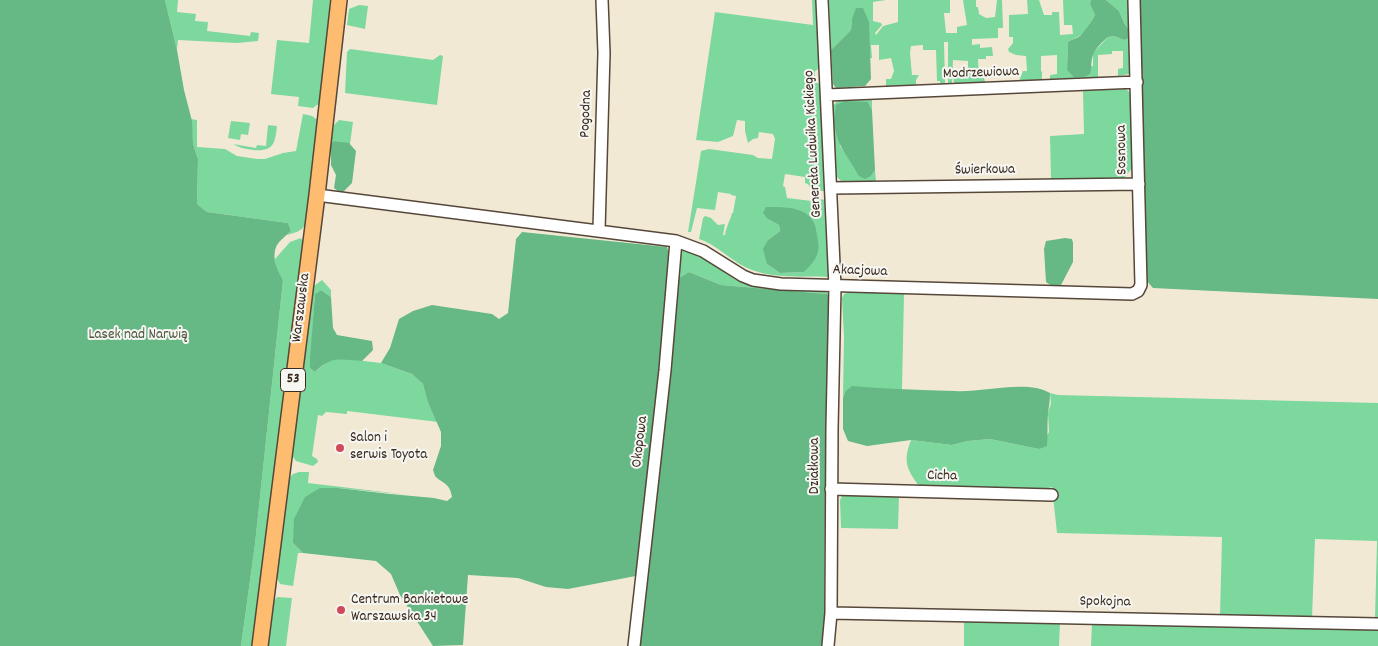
<!DOCTYPE html>
<html>
<head>
<meta charset="utf-8">
<style>
  body { margin:0 }
  canvas { display:block; background:#f2e9d5 }
</style>
</head>
<body>
<canvas width="1378" height="646"></canvas>
<script>
const g = document.querySelector('canvas').getContext('2d');
g.lineJoin = 'round';
function fill(path, color) {
  g.fillStyle = color;
  g.fill(path, 'evenodd');
}
function stroke(path, color, width, dash) {
  g.strokeStyle = color;
  g.lineWidth = width;
  g.lineCap = dash ? 'butt' : 'round';
  g.setLineDash(dash || []);
  g.stroke(path);
}
function drawText(font, color, halo, rows, align = 'center') {
  g.font = font + ' Dekko,sans-serif';
  g.lineWidth = 4;
  g.setLineDash([]);
  g.textBaseline = 'middle';
  g.strokeStyle = halo;
  g.fillStyle = color;
  for (const [text, x, y, turn = 0] of rows) {
    g.save();
    g.translate(x, y);
    g.rotate((+turn || 0) * Math.PI / 180);
    g.textAlign = isNaN(turn) ? turn : align;
    if (halo) g.strokeText(text, 0, 0);
    g.fillText(text, 0, 0);
    g.restore();
  }
}
fill(new Path2D(`
  M165,0H178L177,12L196,14L195,21L208,22L207,31L250,36L251,32L259,33L258,41L237,43L178,40L177,50Z
  M313,0H330L321,102L313,108L298,106L299,97L271,94L277,40L309,43Z
  M812,0H817L820,68L815,71V82L822,85L826,189L823,191L811,190L808,184L805,183V177L785,174L783,186L785,187L787,198L820,202V199L825,200L829,277C804,276 768,279 745,267C729,259 717,245 699,239L703,218L705,216L711,218L718,225L725,224L723,235H725C726,227 730,221 732,213H733L736,196L731,195V194L718,192L715,210L697,208L691,232H688L701,151L709,149L753,155L758,158L772,159L775,139L773,134L759,132L758,138L753,139L748,143L745,131V121L737,120L733,136L718,142L696,140L715,12L813,25ZM768,219L818,239L804,272L780,273L767,264L768,240L780,231L779,225Z
  M829,0H886L873,2V21L881,23L882,25L875,33L876,35L883,26L898,22V0H950V13H944L946,33H957V27L967,25L963,0H976V7H978L979,14L986,18L995,17L997,0H1002L1003,28H998V38L972,39V45L980,44V48L992,47L993,56H986V59H978L979,77L984,78L985,82L954,83L953,75L968,77V61L953,60L952,83L948,84V42H944L945,84H940V81H937L936,50H923V45L911,46L910,53L912,75H919L916,80V85L886,86V79H891L894,71L891,58L879,60V45H871L872,58H870L852,19L851,30L831,50Z
  M1027,0H1039L1044,15H1052V12H1059L1060,35L1073,34L1072,25H1064L1063,0H1091L1090,4L1095,15L1083,34L1068,42L1067,70L1093,66V53L1108,37L1114,36L1124,40L1130,31L1124,23L1119,11L1106,0H1131V71L1129,74L1118,76V69L1123,68V51H1112V54L1098,55V77L1050,79V75L1057,74V55L1041,56V71L1042,72V79L1019,81L1023,71H1027L1026,56L1016,55L1009,52L1008,49L1013,43V37H1009V15L1028,14Z
  M359,5L368,6L365,29L347,25L349,9Z
  M350,49L433,60L440,55L443,56L437,105L345,93L347,52Z
  M1126,89L1130,93L1132,96L1134,166L1124,178L1051,179L1050,136L1084,134L1083,91Z
  M872,100V110L868,102L840,146L850,159L871,176L875,170L876,181H841L836,176L833,105L838,101Z
  M303,114L312,116L319,121L308,214C305,229 302,231 287,235L291,231L288,223L207,212L197,204L198,159L193,144L191,119L197,120V147L225,149L237,156L257,159H265L283,153L296,151Z
  M339,120L353,122L350,144L334,141L331,143L334,125Z
  M231,121L250,123L248,135L241,134L240,140L228,138Z
  M268,125L277,126C275,143 274,152 253,150C246,149 240,148 233,144L256,148L257,145L266,146Z
  M301,238L303,242L298,286L252,646H241L255,544L283,280L276,270L275,259L290,242Z
  M684,248L694,252L736,280L740,279L822,289V291L829,293L831,298L827,294L721,285L689,272L677,279L680,253Z
  M322,280L331,290V297L321,290L315,294L310,368L315,372L329,360L338,358L381,363L412,374L423,384L427,400L438,422L347,411V414L326,412L322,416L318,415L312,456L317,459L318,462L313,466L296,461L291,454L308,323L314,286Z
  M849,290L904,294L902,389H885L845,392L843,398L844,337L842,298L844,294L850,292Z
  M1050,393L1058,395L1378,403V619H1375L1377,541L1315,539L1312,618L1220,616L1222,537L1057,533L1052,487L1041,490L920,487C906,469 903,461 911,440L952,445L968,441L990,439L1039,449L1049,432L1048,413L1051,403Z
  M299,472H309L308,483L409,495L338,488L293,543L303,553H298L293,586L280,584L276,576L288,479L293,474Z
  M843,494L899,495L898,529L841,528L840,500Z
  M277,597L292,598L286,646H267L272,604Z
  M964,621L1060,623L1059,646H964Z
  M1092,623L1378,627V646H1091Z`), '#7dd89e');
fill(new Path2D(`
  M0,0H165L177,50L184,90L192,121L193,144L198,159L197,204L207,212L288,223L291,231C287,235 280,240 277,245C271,257 277,270 283,280L255,544L241,646H0Z
  M1091,0H1106L1119,11L1124,23L1130,31L1128,38L1124,40L1114,36L1108,37C1103,41 1095,49 1093,55C1088,70 1098,78 1074,77L1067,70L1068,42C1072,39 1076,39 1080,36C1083,34 1093,19 1095,15L1090,4Z
  M1139,0H1378V299L1153,288L1146,280L1145,198L1143,185V90Z
  M856,8H863L869,22L871,79L865,86L836,88L833,84L831,50L851,30L852,19Z
  M845,101L868,102L872,110L875,170L871,176L865,179L859,176C844,149 830,139 836,105Z
  M334,141L349,143L356,151L352,183L343,192L338,191L334,188L336,175L331,165V143Z
  M766,207C781,207 807,206 814,223C816,227 816,231 817,235C821,253 817,259 804,272L780,273L767,264L763,249L768,240L780,231L779,225L768,219L763,213Z
  M522,232L667,247L677,279L689,272L721,285L827,294L831,298L825,486L824,646H639L646,574L568,589L546,587L518,578L468,575L463,645L433,646L400,595L391,574L376,561L303,553L293,543L294,519L305,497L320,488H338L390,494L434,498L447,501L452,497C450,483 443,484 435,476L433,470L441,446V432L427,400L423,384L412,374L381,363L390,348L399,319L413,311L432,305L492,314L499,319L508,313L516,239Z
  M1065,238L1072,239L1073,243V262L1061,285L1053,287L1046,282L1044,249L1046,241Z
  M321,290L331,297L333,328L337,335L372,341L373,350L362,361C340,360 332,355 315,372L310,368V358L315,294Z
  M852,386C886,389 921,390 955,391C981,393 1027,379 1050,393C1050,401 1049,406 1048,413C1047,424 1048,435 1047,446L1039,449L990,439L968,441L952,445L911,440L867,446L848,441L843,429V398L845,392Z`), '#66b885');
const minor = new Path2D(`
  M822,0L835,287L832,428L831,613L828,646
  M827,95L1137,82
  M831,188L1139,184
  M317,195L676,241L703,251L743,276L753,280L781,284L1132,294L1138,291L1141,285L1134,0
  M599,230L604,53L602,0
  M831,489L1052,495
  M831,613L1378,624
  M634,646L665,370L676,241`);
const major = new Path2D(`
  M260,646L317,195L339,0`);
stroke(minor, '#564739', 14);
stroke(major, '#564739', 18);
stroke(minor, '#fff', 11);
stroke(major, '#febc70', 15);
for (const [x, y, r, color] of [
  [340,448,5,"#d1495b"],
  [341,610,5,"#d1495b"]
]) {
  const dot = new Path2D();
  dot.arc(x, y, r, 0, 2 * Math.PI);
  g.fillStyle = color;
  g.fill(dot);
  stroke(dot, '#f6f6f2', 2);
}
for (const [x, y, w] of [
  [293,380,25]
]) {
  const box = new Path2D();
  box.roundRect(x - w / 2, y - 11.5, w, 23, 4);
  g.fillStyle = '#f6f6f2';
  g.fill(box);
  stroke(box, '#3b2a1e', 1);
}
drawText('bold 14px', '#3b2a1e', null, [
  ["53",293,380]
]);
drawText('15px', '#3b2a1e', '#f6f6f2', [
  ["Modrzewiowa",981,74,-2],
  ["Pogodna",587,114,-88],
  ["Generała Ludwika Kickiego",814,144,-93],
  ["Sosnowa",1123,150,-91],
  ["Świerkowa",985,171,-1],
  ["Akacjowa",860,272,2],
  ["Warszawska",302,308,-83],
  ["Okopowa",641,442,-83],
  ["Działkowa",816,466,-90],
  ["Cicha",942,477,1],
  ["Spokojna",1105,603,1]
]);
drawText('15px', '#4c563e', '#f6f6f2', [
  ["Lasek nad Narwią",138,336]
]);
drawText('15px', '#3b2a1e', '#f6f6f2', [
  ["Salon i",350,439],
  ["serwis Toyota",350,456],
  ["Centrum Bankietowe",351,601],
  ["Warszawska 34",351,618]
], 'left');
</script>
</body>
</html>
